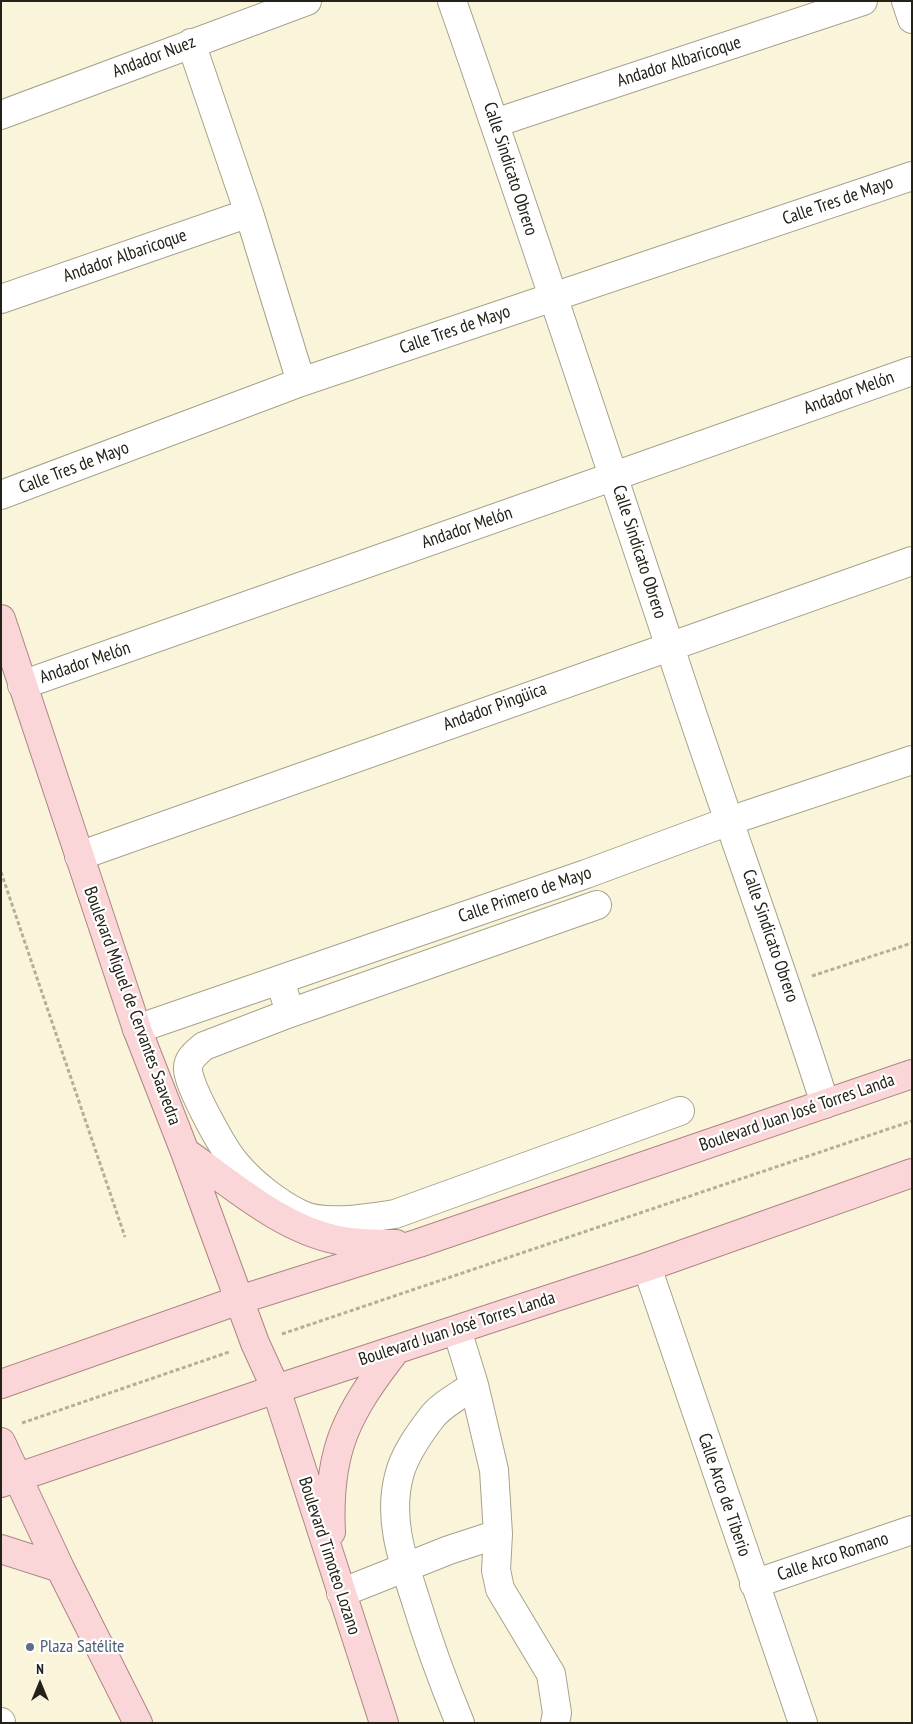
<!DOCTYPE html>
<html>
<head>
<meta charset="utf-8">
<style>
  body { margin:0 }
  #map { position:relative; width:913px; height:1724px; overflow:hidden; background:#faf5da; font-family:"PT Sans Narrow",sans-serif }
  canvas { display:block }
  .frame { position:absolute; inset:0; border:2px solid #232118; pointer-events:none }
  .north { position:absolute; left:15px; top:1659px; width:50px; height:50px; -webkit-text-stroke:4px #fff; paint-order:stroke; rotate:0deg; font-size:14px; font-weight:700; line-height:20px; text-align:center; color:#232118 }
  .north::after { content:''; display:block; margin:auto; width:18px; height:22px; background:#232118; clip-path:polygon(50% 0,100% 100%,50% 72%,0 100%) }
</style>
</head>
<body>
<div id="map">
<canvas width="913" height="1724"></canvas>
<div class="frame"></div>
<div class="north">N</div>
</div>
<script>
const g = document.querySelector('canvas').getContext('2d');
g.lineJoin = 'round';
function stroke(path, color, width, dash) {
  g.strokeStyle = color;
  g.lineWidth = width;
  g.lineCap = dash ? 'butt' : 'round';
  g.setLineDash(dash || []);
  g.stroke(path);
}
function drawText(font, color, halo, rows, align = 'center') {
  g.font = font + ' "PT Sans Narrow",sans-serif';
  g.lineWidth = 4.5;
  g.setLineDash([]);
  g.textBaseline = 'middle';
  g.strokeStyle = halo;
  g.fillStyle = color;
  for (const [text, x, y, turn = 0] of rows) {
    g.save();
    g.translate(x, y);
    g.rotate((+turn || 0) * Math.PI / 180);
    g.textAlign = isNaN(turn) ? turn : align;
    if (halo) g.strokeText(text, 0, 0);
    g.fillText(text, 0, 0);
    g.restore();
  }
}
const minor = new Path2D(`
  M452,1C527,215 598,430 669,644C719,798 776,950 825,1104
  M906,1L912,19
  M191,43L249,213L301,382
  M1,115L307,1
  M495,123L863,1
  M1,299L249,213
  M1,495L301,382L912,176
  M22,685L912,371
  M79,856L912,561
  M280,980L290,1013L204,1046C196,1053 187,1059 188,1070C190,1089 224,1151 237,1165C253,1184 278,1203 300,1214C324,1226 369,1218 395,1214L680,1111
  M290,1013L597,905
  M137,1029L586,874L729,821L912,760
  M647,1267L803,1723
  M457,1330L474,1385L494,1470L498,1534L496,1570L500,1589L551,1674L557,1713L555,1723
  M754,1584L912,1530
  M341,1593L449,1550L498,1534
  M1,1722V1723
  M460,1723C443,1682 428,1641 415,1598C402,1558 388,1518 399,1476C404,1455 419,1434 432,1417C442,1404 461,1395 474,1385`);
const major = new Path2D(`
  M1,619L137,1029L185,1152L255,1343L276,1389L384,1723
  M185,1152C232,1184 281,1229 338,1240C357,1244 377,1244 396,1244
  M1,1384L239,1300L419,1243L912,1074
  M1,1442L60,1568L138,1723
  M1,1483L276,1389L647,1267L912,1173
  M331,1532C327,1450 347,1413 396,1350
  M1,1549L60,1568`);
stroke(minor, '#a7a28a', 30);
stroke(major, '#ad8584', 30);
stroke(new Path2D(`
  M1,872L125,1237
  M812,976L912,943
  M282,1334L912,1121
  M22,1423L229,1352`), '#b3af9a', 3, [4, 2.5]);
stroke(minor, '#fff', 28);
stroke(major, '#fbd6d8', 28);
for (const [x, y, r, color] of [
  [30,1647,5,"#5c6f8a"]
]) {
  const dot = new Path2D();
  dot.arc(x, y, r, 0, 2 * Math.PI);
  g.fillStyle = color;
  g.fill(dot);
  stroke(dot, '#fff', 2);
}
drawText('18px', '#232118', '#fff', [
  ["Andador Nuez",154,57,-21],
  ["Andador Albaricoque",679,62,-18],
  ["Calle Sindicato Obrero",510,169,72],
  ["Calle Tres de Mayo",838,201,-19],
  ["Andador Albaricoque",125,256,-19],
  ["Calle Tres de Mayo",455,330,-19],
  ["Andador Melón",849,393,-20],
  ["Calle Tres de Mayo",74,468,-21],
  ["Andador Melón",467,528,-19],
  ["Calle Sindicato Obrero",639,552,72],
  ["Andador Melón",85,663,-19],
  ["Andador Pingüica",495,707,-20],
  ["Calle Primero de Mayo",525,895,-19],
  ["Calle Sindicato Obrero",770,936,71],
  ["Boulevard Miguel de Cervantes Saavedra",132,1006,70],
  ["Boulevard Juan José Torres Landa",797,1113,-19],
  ["Boulevard Juan José Torres Landa",457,1329,-18],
  ["Calle Arco de Tiberio",724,1495,71],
  ["Boulevard Timoteo Lozano",329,1556,72],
  ["Calle Arco Romano",833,1557,-19]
]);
drawText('18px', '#4e5e75', '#fff', [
  ["Plaza Satélite",40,1647]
], 'left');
</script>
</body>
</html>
